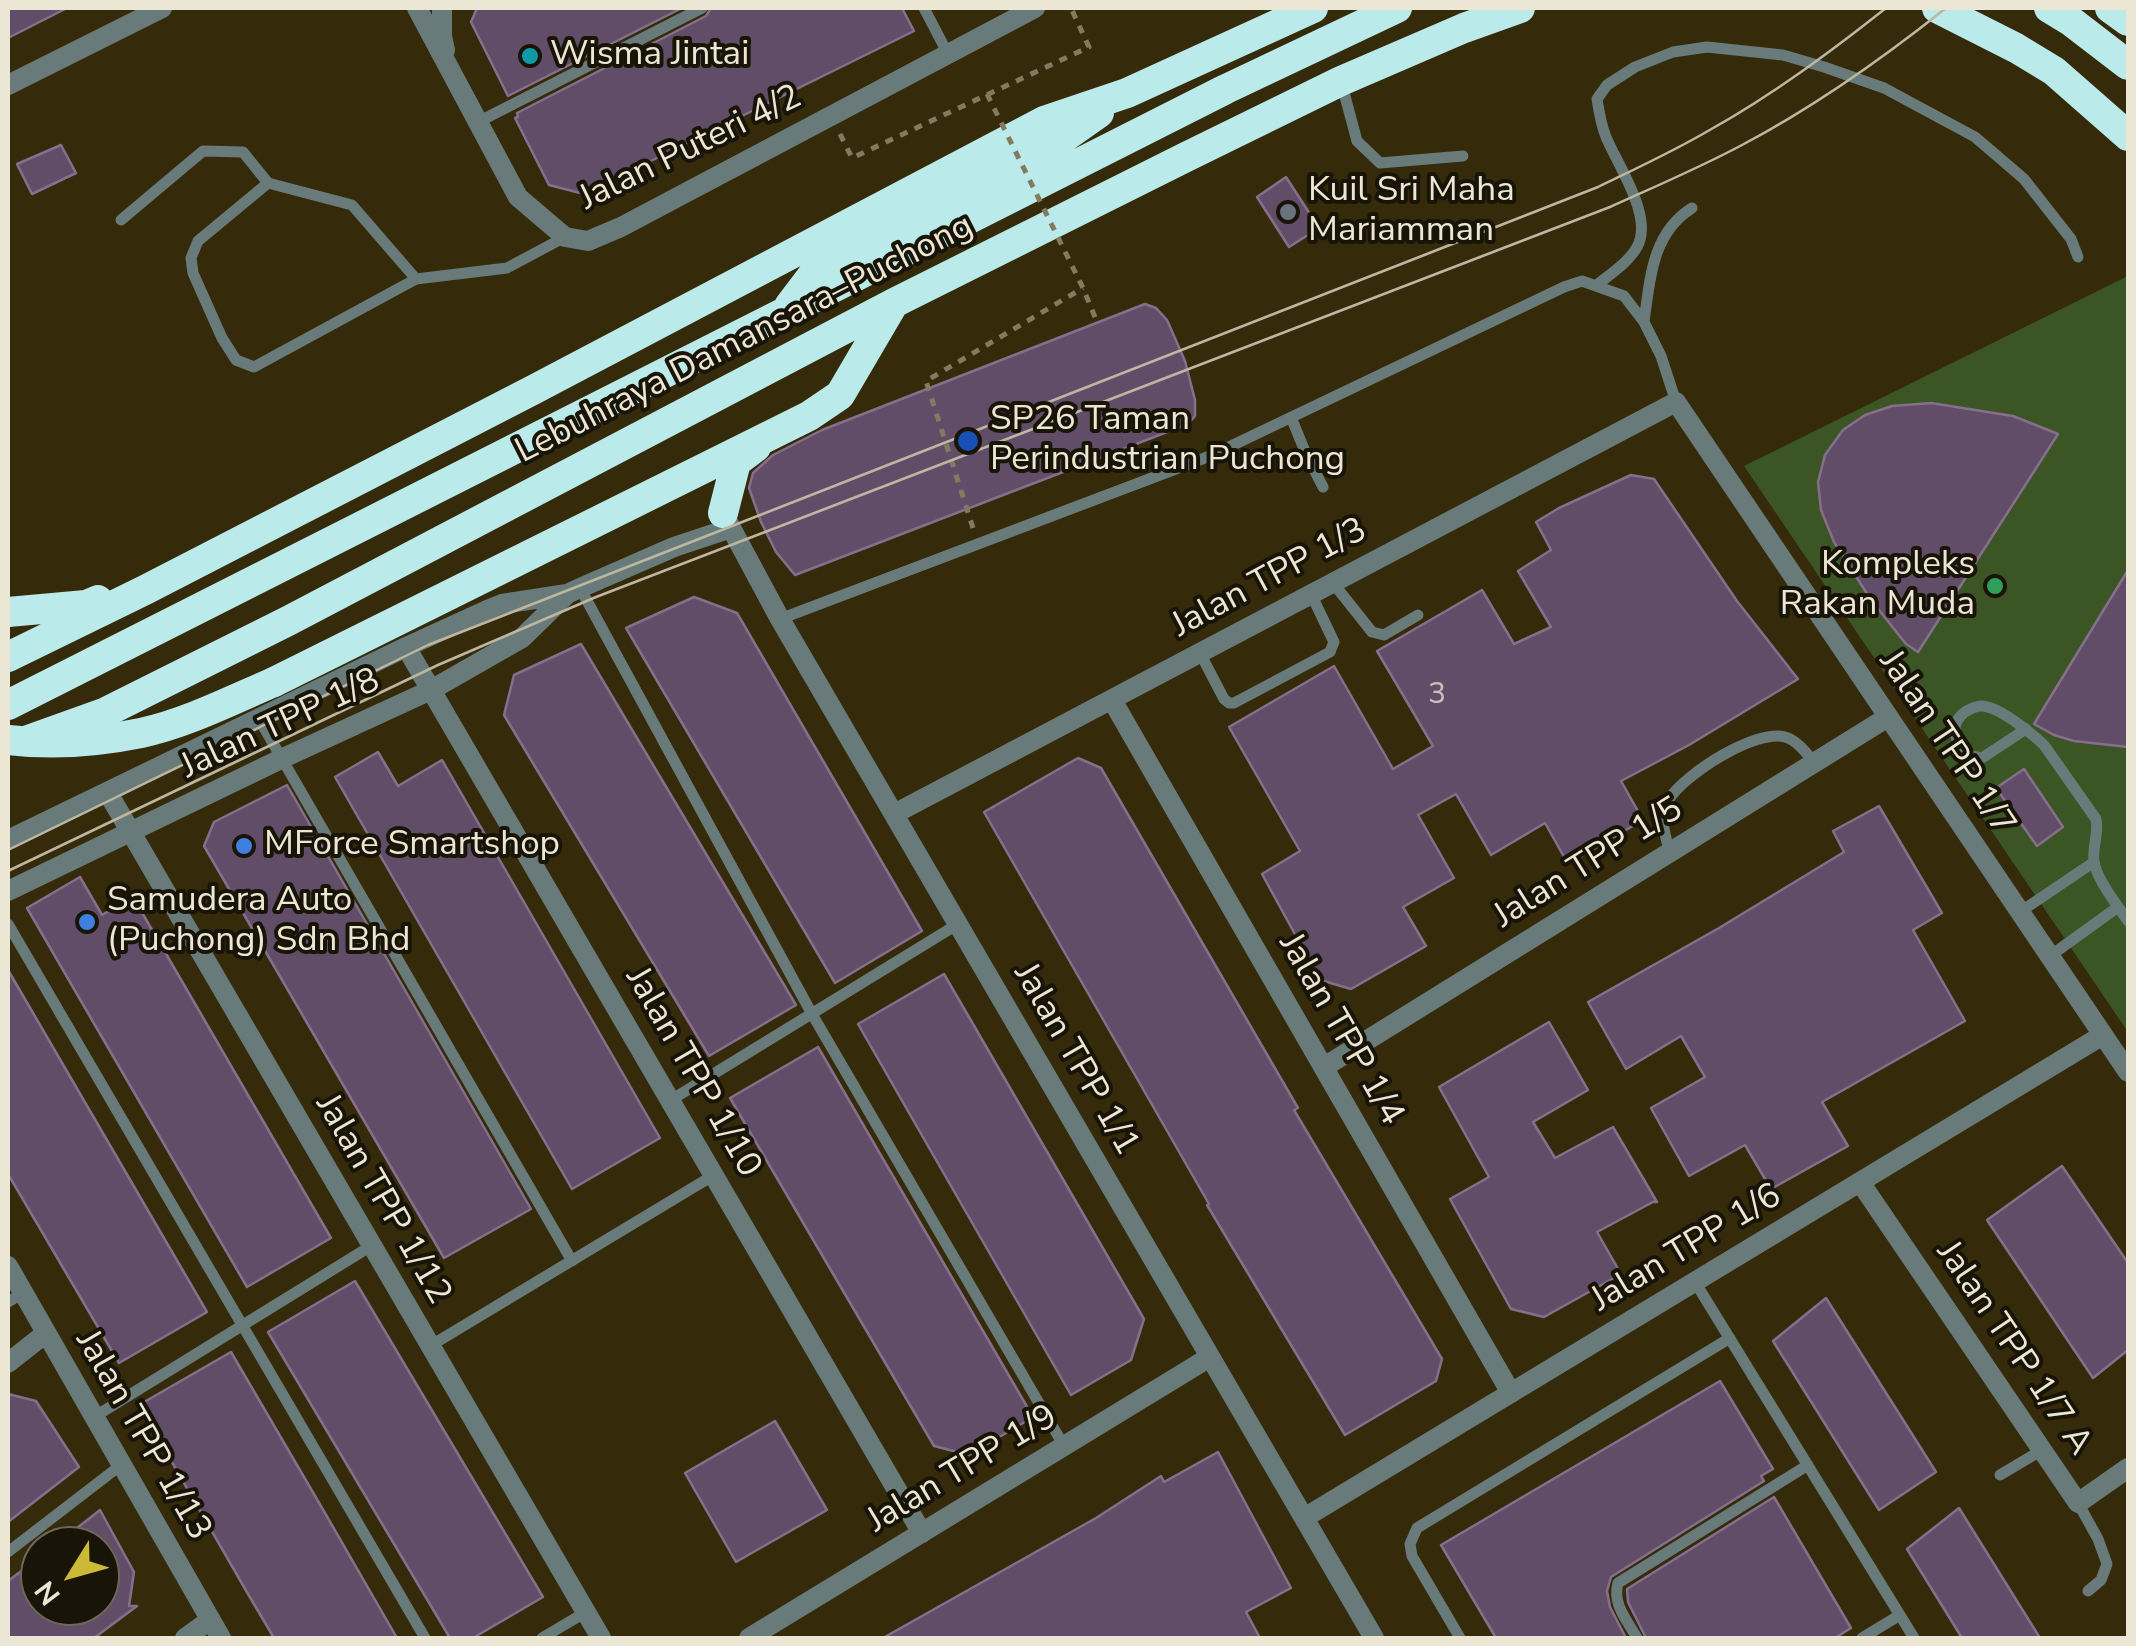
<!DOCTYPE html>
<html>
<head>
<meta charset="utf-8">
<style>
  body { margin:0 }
  #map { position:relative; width:2136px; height:1646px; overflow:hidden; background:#352b0b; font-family:"Nunito Sans",sans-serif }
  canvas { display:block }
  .frame { position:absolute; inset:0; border:10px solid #ece6d4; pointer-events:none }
  .north { position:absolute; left:20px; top:1526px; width:100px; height:100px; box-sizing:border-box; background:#181407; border:2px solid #6d6859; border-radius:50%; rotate:233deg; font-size:28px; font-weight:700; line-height:40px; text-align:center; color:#ece6d4 }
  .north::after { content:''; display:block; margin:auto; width:35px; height:45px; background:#cdb938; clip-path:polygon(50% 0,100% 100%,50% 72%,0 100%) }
</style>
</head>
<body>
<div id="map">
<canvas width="2136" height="1646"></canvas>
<div class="frame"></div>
<div class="north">N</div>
</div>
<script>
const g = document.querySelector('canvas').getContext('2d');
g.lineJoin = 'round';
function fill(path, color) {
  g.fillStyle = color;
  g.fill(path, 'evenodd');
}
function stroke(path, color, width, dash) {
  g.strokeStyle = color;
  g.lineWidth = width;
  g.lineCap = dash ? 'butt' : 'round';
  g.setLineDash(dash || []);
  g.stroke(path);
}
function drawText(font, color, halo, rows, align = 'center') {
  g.font = font + ' "Nunito Sans",sans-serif';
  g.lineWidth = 8;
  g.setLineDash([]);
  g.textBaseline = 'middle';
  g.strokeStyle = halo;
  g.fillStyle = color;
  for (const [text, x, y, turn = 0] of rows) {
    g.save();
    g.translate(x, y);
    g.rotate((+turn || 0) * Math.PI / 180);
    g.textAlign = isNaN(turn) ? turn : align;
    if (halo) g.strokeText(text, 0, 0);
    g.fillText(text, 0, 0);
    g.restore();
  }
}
fill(new Path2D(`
  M2128,276V1032L1744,466Z`), '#3b5525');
const building = new Path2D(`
  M8,8H67L8,38Z
  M477,8H682L508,96L471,22Z
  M711,8H902L914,31L584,194L549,185L515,118L518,117L517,113L706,16Z
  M61,145L76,173L32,194L17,164Z
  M1286,177L1319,228L1289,247L1257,197Z
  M1145,304L1156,308L1167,320L1185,361L1195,400V416L1188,424L795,575L776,552L761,522L749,488L753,473L773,455L822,430Z
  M1931,403L2013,416L2058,434L1918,652L1906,644L1871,600L1834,542L1821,510L1818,482L1825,455L1843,430L1865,415L1892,406Z
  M1631,475L1654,479L1737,601L1798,679L1689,745L1621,781L1643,820L1568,864L1545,823L1491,855L1456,794L1418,815L1454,878L1403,907L1426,946L1351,989L1320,980L1262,874L1300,851L1229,727L1334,666L1393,769L1433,746L1377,651L1482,590L1514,644L1551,627L1518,571L1551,550L1536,522L1559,508Z
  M2128,570V747L2074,741L2054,735L2034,724Z
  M694,597L737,613L922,931L835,983L626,628Z
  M581,644L796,1005L709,1056L504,715L514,675Z
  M378,752L398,786L442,760L660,1138L572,1189L335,777Z
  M1078,758L1101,768L1298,1108L1294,1110L1442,1359L1436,1381L1345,1435L1207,1205L1209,1204L984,812Z
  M2024,769L2063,827L2037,846L1996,788Z
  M287,785L531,1209L444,1258L204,846L214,822Z
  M1879,806L1942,913L1913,930L1965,1021L1822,1102L1848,1146L1771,1189L1745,1145L1689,1176L1651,1108L1705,1077L1681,1036L1626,1069L1588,1002L1719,928L1844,852L1833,831Z
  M80,877L102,915L133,897L331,1238L247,1287L27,908Z
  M8,970L207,1312L119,1363L8,1174Z
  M944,974L1144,1319L1131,1360L1071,1395L858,1024Z
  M1549,1022L1588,1090L1533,1122L1555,1158L1613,1127L1657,1202H1653L1597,1232L1621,1274L1544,1317L1511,1309L1450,1199L1489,1177L1439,1087Z
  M818,1047L1033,1417L969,1455L934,1446L730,1098Z
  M2062,1166L2128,1263V1350L2093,1378L1987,1220Z
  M355,1281L543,1597L473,1638H450L268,1332Z
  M1826,1298L1936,1472L1879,1510L1773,1341Z
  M231,1352L318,1501L397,1638H274L248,1594L139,1405Z
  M1720,1381L1773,1469L1761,1476L1764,1481L1611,1577L1607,1591L1610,1607L1626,1638H1496L1441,1545Z
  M8,1394L36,1401L79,1467L8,1522Z
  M775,1421L827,1510L736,1562L685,1473Z
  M1218,1452L1291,1588L1246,1612L1260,1638H883L1096,1518L1161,1476L1164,1482Z
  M1774,1497L1851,1628L1835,1638H1646L1628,1602L1627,1589Z
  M1959,1508L2040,1638H1962L1907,1549Z
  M100,1510L134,1572L129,1606H137L94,1638H8V1581L40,1557V1606H100V1546H54Z`);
fill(building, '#624d68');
stroke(building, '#856f8b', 2.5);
stroke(new Path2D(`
  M840,134L852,158L1089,47L1071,8
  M973,528L926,381L1083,288`), '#837b61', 5, [8, 8]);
stroke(new Path2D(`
  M924,8L948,54
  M1342,85L1357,141L1380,163L1463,156
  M478,122L702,8
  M268,183L198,241L191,258L193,273L222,338L236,360L254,367L416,279L507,268L565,237
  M121,220L203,151L243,152L268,183L352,205L416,279
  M1597,285C1610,274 1629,262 1637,247C1654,217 1618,166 1606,137C1601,125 1599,112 1597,99L1607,85L1635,67L1673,52L1707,47L1783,55L1824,67L1884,88L1975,137L2024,179L2071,239L2078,257
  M1644,322C1650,279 1652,233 1692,208
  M1291,417L1306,454L1323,487
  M1333,583L1372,632L1384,635L1418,615
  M580,588L812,1014L1064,1446
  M780,619L1210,456L1564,287L1582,281L1624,296L1644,322L1661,356L1676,402
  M1200,653L1224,699L1229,703H1234L1330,652L1334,642L1311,594
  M259,719L572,1261
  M2026,729L1982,758L1967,755C1955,741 1948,725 1965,712C1970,709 1975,706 1981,706C1999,706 2031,733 2044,745L2096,819C2099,834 2092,847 2094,861C2096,879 2118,906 2128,921
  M1670,853C1665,835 1658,815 1669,799C1685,774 1755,729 1785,737C1797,740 1807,754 1815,763
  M2020,912L2094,862
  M8,924L425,1638
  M2050,956L2118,907
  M671,1100L958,924
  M1695,1282L1914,1638
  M8,1302L23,1293
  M430,1346L714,1175
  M94,1417L371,1246
  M2000,1475L2042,1450
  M2078,1503L2098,1539L2107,1564L2101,1580L2088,1591
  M8,1552L121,1465
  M542,1638L586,1612
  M1460,1638L1412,1556L1410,1544L1417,1528L1730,1338
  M1637,1638C1627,1620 1612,1604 1618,1583L1808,1465
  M1862,1638L1900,1615`), '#687b7a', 11);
stroke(new Path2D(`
  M417,8L518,197L565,237L588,241L621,227L1035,8
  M442,8V36L445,50
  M723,513L780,619L1374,1638
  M406,647L922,1533
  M1112,700L1511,1393
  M108,793L601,1638
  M894,814L1676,402L2128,1072
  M8,840L406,647L487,610L502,604L567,594
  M8,891L281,759L431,690L522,638L567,594L580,588L674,547L731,528
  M1324,1067L1888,717
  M1860,1182L2078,1503L2128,1468
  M8,1266L221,1638
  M8,1363L46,1333
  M1304,1518L2103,1035
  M185,1638L210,1620
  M749,1638L1210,1357`), '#687b7a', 20);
stroke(new Path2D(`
  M8,85L162,8`), '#687b7a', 20);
stroke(new Path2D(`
  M1937,8L2016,48L2054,71L2128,136
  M2049,8L2072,22L2128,65
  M2110,8L2128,21
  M789,306L814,273L1055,144L1099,113
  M723,513L736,462L756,447
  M8,612L86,605L98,600
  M8,657L145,590L533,390L1044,121L1127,93L1313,8
  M274,682L809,416L840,395L894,303
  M8,705L1226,89L1397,8
  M25,741L106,712L288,621L894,303L1186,157L1341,81L1464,28L1520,8`), '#baeae9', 30);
stroke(new Path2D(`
  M8,850L428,645L1598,187C1635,169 1672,152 1708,131C1771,96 1829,53 1886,8
  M8,871L438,665L596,597L1610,207C1654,187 1699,168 1742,145C1814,107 1882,59 1946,8`), '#bdb6a1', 2.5);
stroke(new Path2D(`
  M987,94L1083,288L1097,322`), '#837b61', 5, [8, 8]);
stroke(new Path2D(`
  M8,740C52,745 97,742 141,733C187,723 232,700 274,682`), '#baeae9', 30);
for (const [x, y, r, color] of [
  [530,56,10,"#0f9aa8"],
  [1288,212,10,"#6b7280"],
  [968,441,12,"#1a4fb4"],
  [1995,586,10,"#2e9e5b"],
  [244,846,10,"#3f7fe0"],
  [87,922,10,"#3f7fe0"]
]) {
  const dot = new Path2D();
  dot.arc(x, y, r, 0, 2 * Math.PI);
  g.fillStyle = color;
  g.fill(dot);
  stroke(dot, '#181407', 4);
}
drawText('30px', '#cac0b9', null, [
  ["3",1437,696]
]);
drawText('35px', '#ece6d4', '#181407', [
  ["Wisma Jintai",550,56],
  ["Kuil Sri Maha",1308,192],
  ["Mariamman",1308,232],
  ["SP26 Taman",990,421],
  ["Perindustrian Puchong",990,461],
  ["Kompleks",1975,566,"right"],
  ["Rakan Muda",1975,606,"right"],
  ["MForce Smartshop",264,846],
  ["Samudera Auto",107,902],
  ["(Puchong) Sdn Bhd",107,942]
], 'left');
drawText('35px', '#ece6d4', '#181407', [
  ["Jalan Puteri 4/2",691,149,-26],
  ["Lebuhraya Damansara–Puchong",745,340,-27],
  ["Jalan TPP 1/3",1270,579,-28],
  ["Jalan TPP 1/8",281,725,-25],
  ["Jalan TPP 1/7",1946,744,56],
  ["Jalan TPP 1/5",1589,864,-32],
  ["Jalan TPP 1/4",1340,1030,60],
  ["Jalan TPP 1/1",1075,1060,60],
  ["Jalan TPP 1/10",692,1073,60],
  ["Jalan TPP 1/12",382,1200,60],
  ["Jalan TPP 1/6",1687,1249,-31],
  ["Jalan TPP 1/7 A",2013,1349,56],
  ["Jalan TPP 1/13",142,1436,60],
  ["Jalan TPP 1/9",963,1470,-31]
]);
</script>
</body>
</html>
